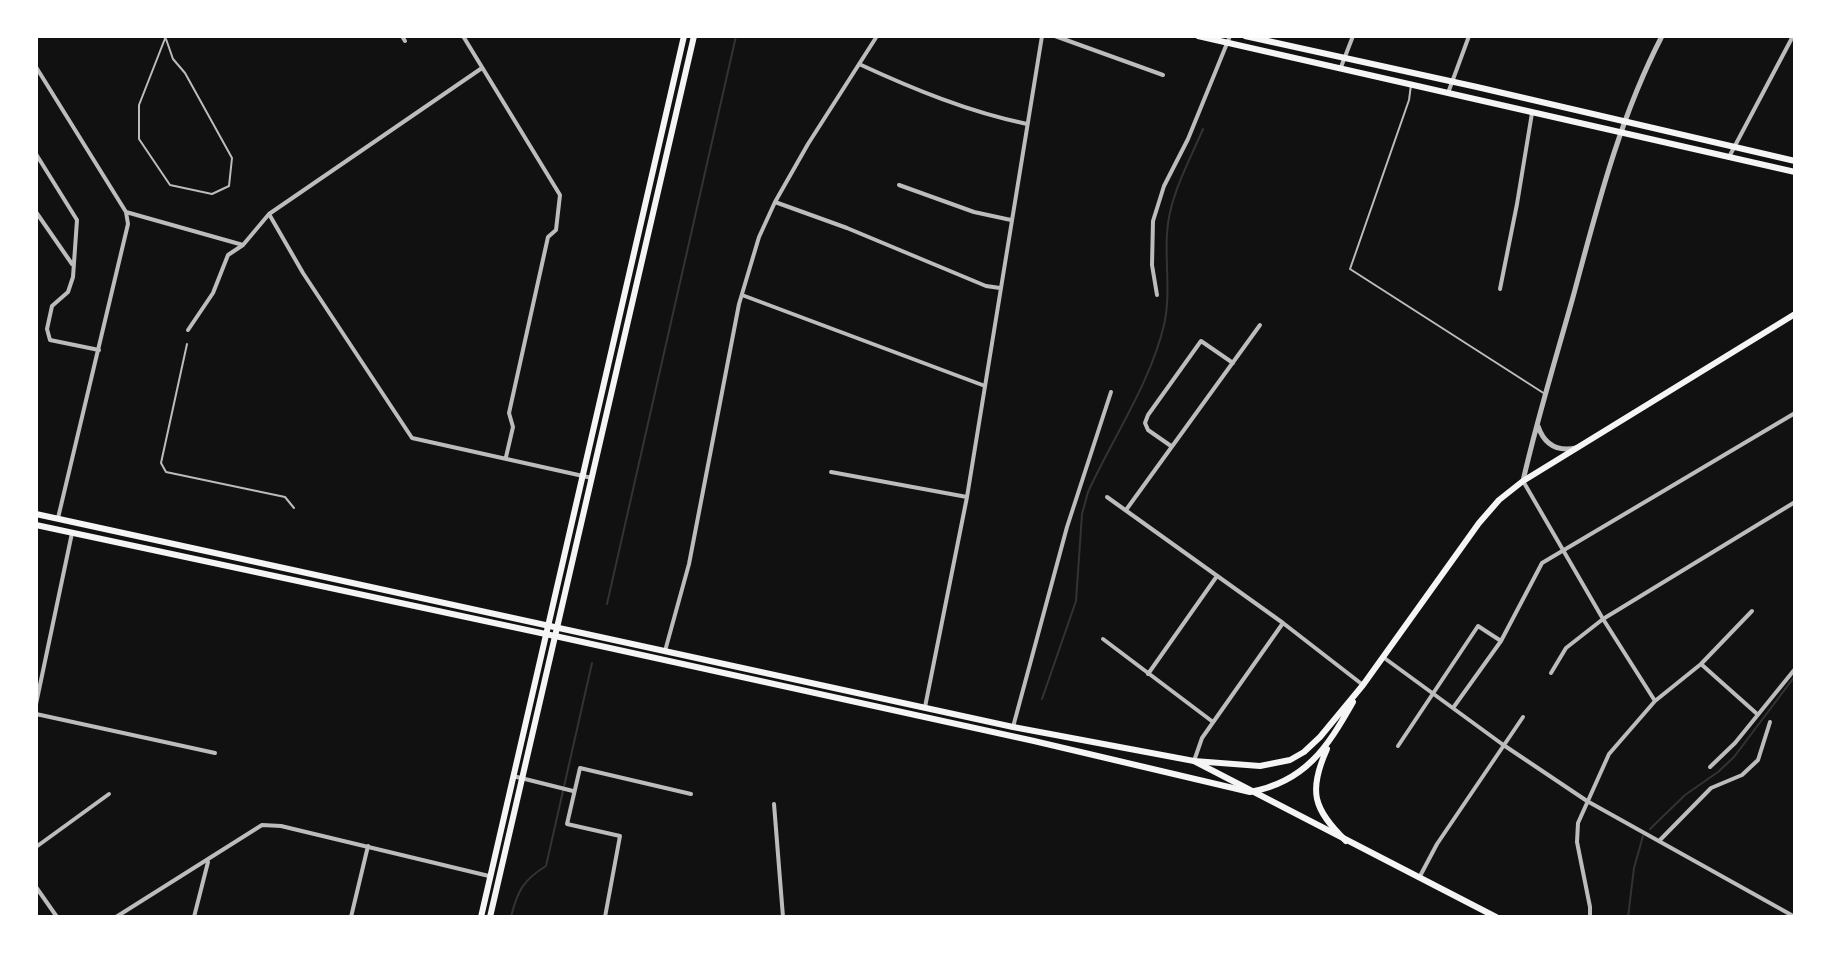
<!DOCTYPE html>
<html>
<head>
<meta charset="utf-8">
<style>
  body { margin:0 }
  #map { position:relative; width:1831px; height:953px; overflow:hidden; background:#111; font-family:"Golos Text",sans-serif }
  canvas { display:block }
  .frame { position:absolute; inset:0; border:38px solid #fff; pointer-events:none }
</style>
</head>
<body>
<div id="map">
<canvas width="1831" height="953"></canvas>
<div class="frame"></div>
</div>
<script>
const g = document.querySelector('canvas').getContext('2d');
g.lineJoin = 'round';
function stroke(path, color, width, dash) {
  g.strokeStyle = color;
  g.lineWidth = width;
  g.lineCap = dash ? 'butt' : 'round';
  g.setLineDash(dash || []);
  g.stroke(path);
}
stroke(new Path2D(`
  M607,604L736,36
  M1042,699L1076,601L1082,514L1088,492C1113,437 1150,384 1164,325C1171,294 1165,263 1167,233C1169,197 1189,162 1203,129
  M1650,829L1685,795L1718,772L1734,757L1795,676
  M511,917C517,892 523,880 546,866L592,663
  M1628,917L1634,868L1643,836`), '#333', 2);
stroke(new Path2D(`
  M166,39L173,59L185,73L232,158L229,186L212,194L170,185L139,139V105L166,36
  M1411,85L1409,100L1350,269L1545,394
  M187,344L161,463L166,472L285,497L294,508`), '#bcbcbc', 2);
stroke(new Path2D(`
  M402,36L405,41
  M463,36L560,195L556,230L548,237L509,413L513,427L506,457
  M1055,36L1163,75
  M859,64C913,89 969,112 1027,124
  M36,67L126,212L243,245
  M1341,67L1353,36
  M1448,93L1469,36
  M36,154L77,220L73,277L68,292L52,306L47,329L50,340L99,350
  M1729,157L1793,36
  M899,185L974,212L1011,220
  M775,202L847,228L986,286L1000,288
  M36,212L72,264
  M269,214L303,273L412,438L592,478
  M1500,289L1517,204L1532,113
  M742,295L985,386
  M1157,295L1152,265L1153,221L1164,186L1188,139L1230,36
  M188,330L213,293L228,255L243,245L269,214L482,68
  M1171,446L1148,430L1145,423L1148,415L1201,341L1233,363
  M831,472L967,497
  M1523,481L1603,619L1655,701
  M1107,497L1283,623L1363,685
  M1126,510L1260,325
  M58,518L128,224L126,212
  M1103,639L1213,722
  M665,651L689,564L739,304L759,237L775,202L808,144L877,36
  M1383,657L1502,744L1587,801L1795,917
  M1701,664L1756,713
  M1551,673L1566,648L1603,619L1795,502
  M1148,674L1217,576
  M36,704L72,533
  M925,707L967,497L1042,36
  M1453,708L1501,641L1542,563L1795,413
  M36,714L215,753
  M1013,727L1067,527L1111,392
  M1398,746L1478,626L1501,641
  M1194,761L1202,738L1283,623
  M1710,767L1735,743L1795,669
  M513,776L573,791
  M774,804L783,917
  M1660,840L1711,788L1742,775L1758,760L1770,722
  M36,847L109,794
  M1419,878L1437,844L1523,717
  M36,887L57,917
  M116,917L262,825L281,826L489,876
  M194,917L208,862
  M351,917L368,846
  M605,917L620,836L567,824L580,768L691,794
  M1590,917V907L1577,842L1578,823L1609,754L1655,701L1701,664L1752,611`), '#bcbcbc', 4);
stroke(new Path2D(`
  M1538,426C1544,444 1556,452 1576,448
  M1523,481C1537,419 1556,358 1573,297C1597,208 1619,119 1662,36`), '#bcbcbc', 5);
stroke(new Path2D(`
  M1198,36L1795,172
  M1245,36L1477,87L1795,161
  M1194,761L1496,917
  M481,917L684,36
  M490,917L694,36`), '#f5f5f5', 6);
stroke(new Path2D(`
  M36,514L1013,727L1194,761L1260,766L1290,760L1304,752L1320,737L1363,685L1479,523L1499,500L1523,481L1795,314
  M36,525L555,636L1034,741L1250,792C1305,782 1327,748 1353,702
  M1327,749C1308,791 1313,809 1346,841`), '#f5f5f5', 6);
</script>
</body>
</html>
